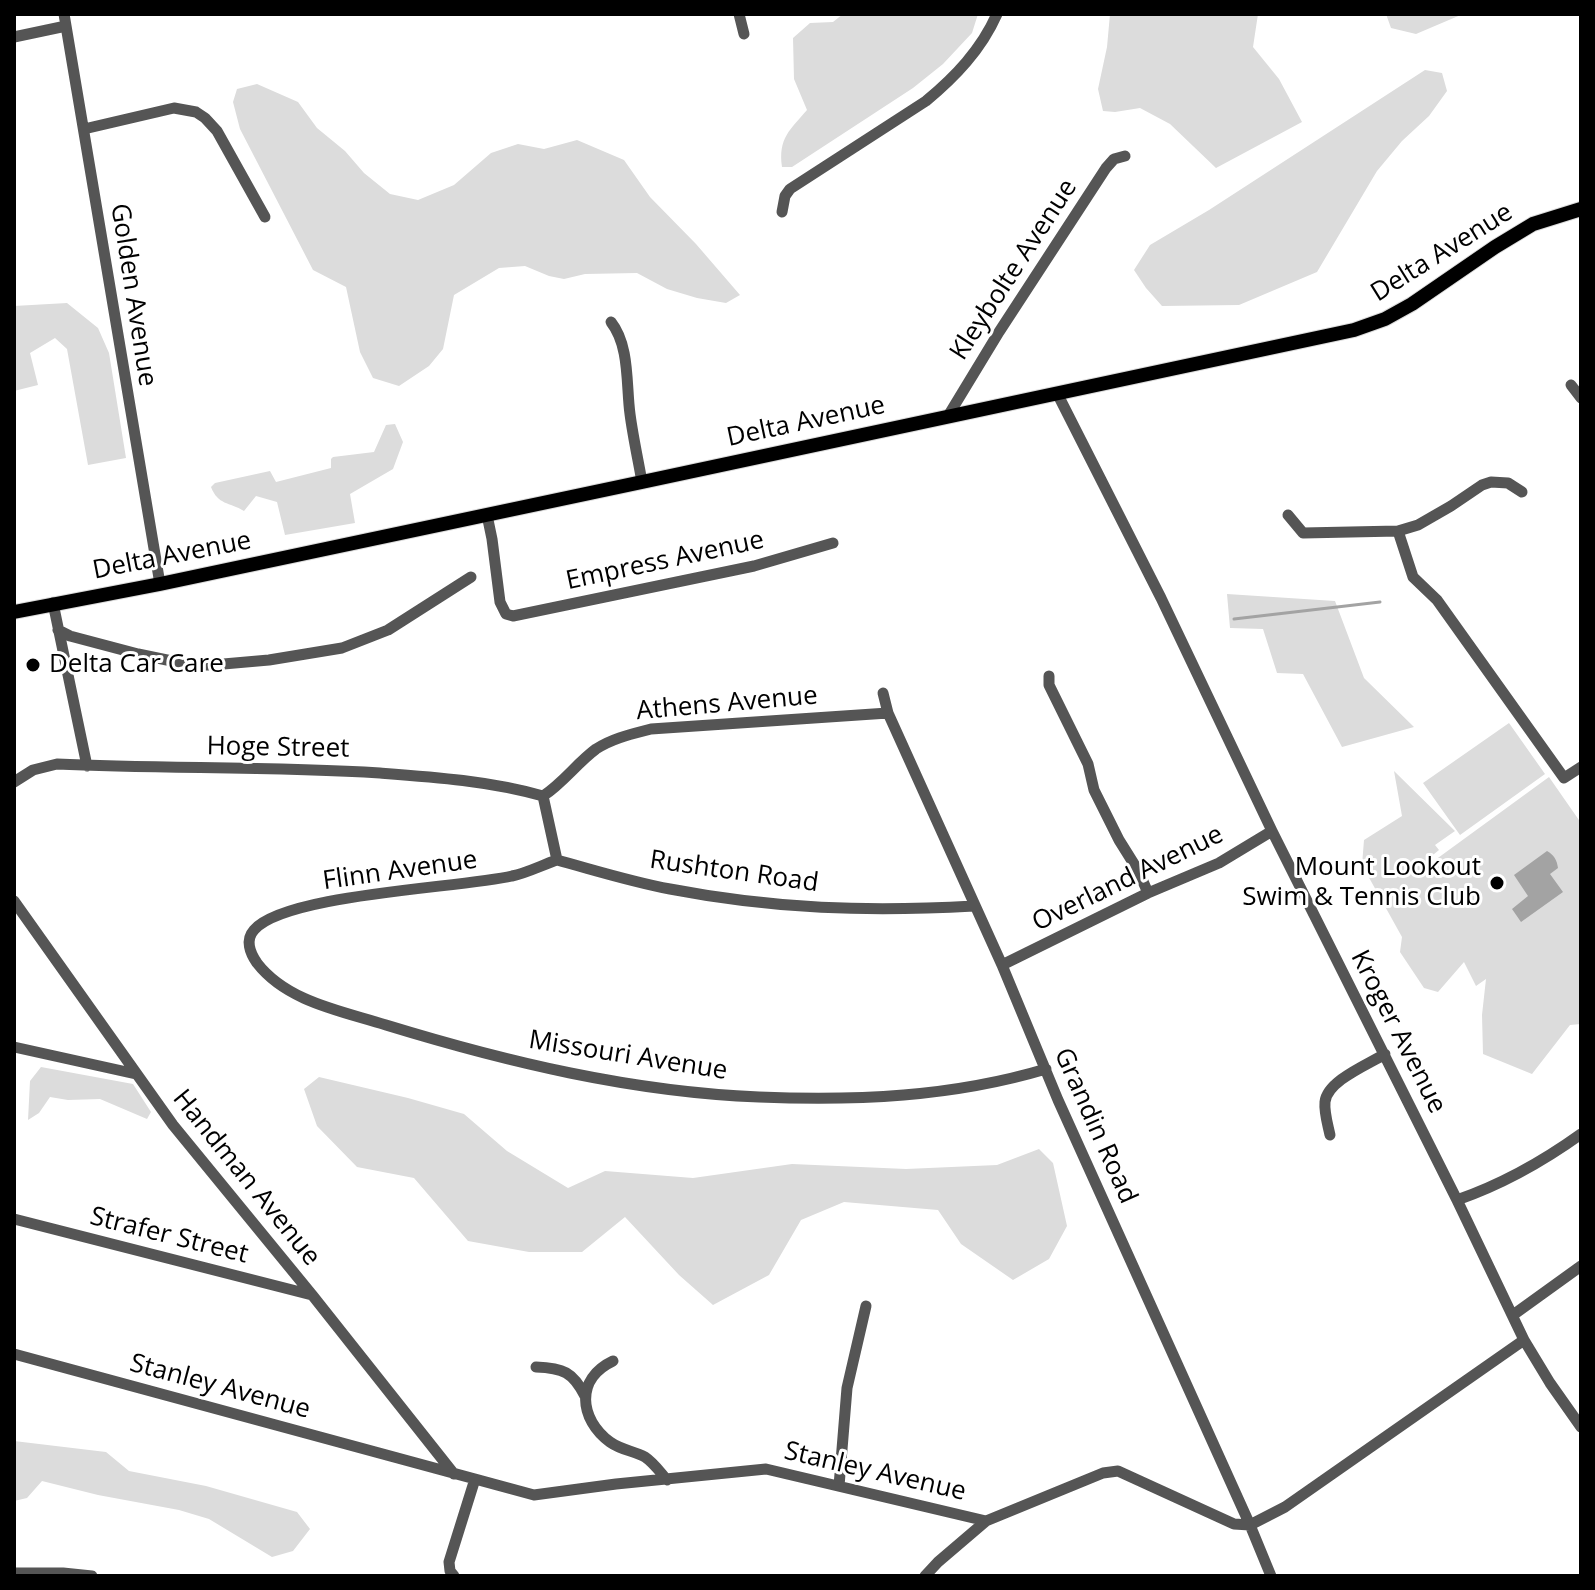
<!DOCTYPE html>
<html>
<head>
<meta charset="utf-8">
<style>
  body { margin:0 }
  #map { position:relative; width:1595px; height:1590px; overflow:hidden; background:#fff; font-family:"Open Sans",sans-serif }
  canvas { display:block }
  .frame { position:absolute; inset:0; border:16px solid #000; pointer-events:none }
</style>
</head>
<body>
<div id="map">
<canvas width="1595" height="1590"></canvas>
<div class="frame"></div>
</div>
<script>
const g = document.querySelector('canvas').getContext('2d');
g.lineJoin = 'round';
function fill(path, color) {
  g.fillStyle = color;
  g.fill(path, 'evenodd');
}
function stroke(path, color, width, dash) {
  g.strokeStyle = color;
  g.lineWidth = width;
  g.lineCap = dash ? 'butt' : 'round';
  g.setLineDash(dash || []);
  g.stroke(path);
}
function drawText(font, color, halo, rows, align = 'center') {
  g.font = font + ' "Open Sans",sans-serif';
  g.lineWidth = 6;
  g.setLineDash([]);
  g.textBaseline = 'middle';
  g.strokeStyle = halo;
  g.fillStyle = color;
  for (const [text, x, y, turn = 0] of rows) {
    g.save();
    g.translate(x, y);
    g.rotate((+turn || 0) * Math.PI / 180);
    g.textAlign = isNaN(turn) ? turn : align;
    if (halo) g.strokeText(text, 0, 0);
    g.fillText(text, 0, 0);
    g.restore();
  }
}
fill(new Path2D(`
  M843,14H978L972,33L943,64L913,88L792,167H782C778,138 790,130 807,110L794,79L793,38L810,23L833,22Z
  M1110,14H1258L1253,47L1279,79L1302,122L1216,168L1170,124L1140,108L1115,112L1103,111L1098,89L1107,47Z
  M1386,14H1463L1416,34L1391,28Z
  M1425,70L1442,73L1447,91L1429,116L1402,141L1377,171L1317,272L1239,305L1162,306L1146,288L1134,270L1150,245L1209,210Z
  M257,84L298,102L317,128L345,151L364,173L390,194L418,200L454,185L491,153L518,144L544,149L577,140L624,160L650,197L696,244L740,295L726,303L697,298L667,289L637,273L585,274L564,279L549,276L525,266L499,268L454,295L443,349L429,366L399,386L373,378L360,352L346,287L313,270L240,129L233,102L237,89Z
  M67,303L98,328L109,353L126,458L88,465L67,349L55,338L30,353L38,385L14,391V306Z
  M395,424L403,442L393,469L350,494L355,523L285,535L277,502L256,496L244,511C229,502 218,505 211,487L215,483L270,471L276,482L331,468V459L333,457L374,452L386,425Z
  M1227,594L1335,601L1364,678L1414,727L1342,747L1303,674L1277,673L1263,629L1230,628Z
  M1509,723L1545,774L1460,835L1423,783Z
  M1394,771L1455,831L1435,845L1439,850L1428,859L1431,863L1549,777L1581,823V1024L1570,1025L1532,1074L1483,1054L1482,1015L1486,979L1476,986L1464,962L1438,992L1424,988L1400,952L1402,937L1362,865L1364,840L1402,816Z
  M41,1067L133,1084L151,1112L147,1119L100,1099L68,1100L50,1097L39,1113L28,1120L30,1081Z
  M319,1077L408,1098L464,1114L507,1151L568,1188L605,1171L693,1178L792,1164L906,1169L997,1165L1039,1149L1053,1163L1067,1226L1049,1259L1013,1280L961,1244L938,1210L844,1202L801,1220L769,1275L713,1305L679,1275L625,1217L582,1252H529L468,1241L414,1178L357,1167L317,1126L304,1089Z
  M14,1441L106,1452L129,1471L206,1486L297,1512L310,1529L293,1551L272,1557L209,1519L179,1510L98,1495L42,1481L27,1498L14,1501Z`), '#dcdcdc');
fill(new Path2D(`
  M1547,851C1554,855 1557,860 1558,868L1550,874L1563,892L1521,922L1512,909L1528,896L1514,875Z`), '#a3a3a3');
stroke(new Path2D(`
  M1234,619L1380,602`), '#a3a3a3', 3);
const major = new Path2D(`
  M14,612L160,584L642,482L1354,330L1385,319L1412,304L1495,247L1533,224L1581,209`);
stroke(major, '#dbdbdb', 16);
stroke(new Path2D(`
  M64,14L160,584
  M739,14L744,34
  M14,37L66,26
  M84,129L174,108L196,112L205,118L217,131L265,217
  M782,212L785,196L790,189L926,101C955,77 981,50 997,14
  M611,322C630,346 626,385 630,414C633,437 638,459 642,482
  M1571,385L1581,398
  M1057,393L1161,598L1272,831L1457,1200L1524,1340L1550,1383L1581,1427
  M948,416L999,332L1106,168L1114,159L1125,156
  M487,515L492,539L500,602L506,614L513,616L754,566L833,543
  M1288,515L1303,533L1398,531L1418,525L1451,506L1482,485L1491,482L1508,483L1522,492
  M1398,531L1413,577L1437,600L1564,778L1581,767
  M53,603L87,766
  M58,630L70,636L138,654L191,665H212L269,660L342,648L388,630L471,577
  M1049,676V685L1088,764L1094,790L1119,840L1139,872L1148,893
  M883,693L888,713L1002,965L1058,1100L1250,1525L1271,1576
  M14,782L33,770L57,764C164,769 272,766 380,773C434,777 490,781 543,796
  M543,796L557,860C594,870 632,882 670,889C774,909 868,912 974,906
  M543,796C563,783 577,763 596,749C613,738 632,734 651,729L888,713
  M557,860C542,865 527,873 512,876C459,888 285,894 254,930C245,940 250,953 257,963C287,1002 342,1011 386,1025C507,1062 632,1092 759,1097C856,1101 952,1097 1046,1069
  M14,901L173,1125L313,1296L454,1474
  M1002,965L1148,893L1219,863L1272,831
  M14,1047L136,1074
  M1330,1135C1328,1125 1324,1113 1325,1102C1327,1081 1367,1065 1385,1054
  M1457,1200C1503,1184 1542,1162 1581,1134
  M14,1219L312,1295
  M1513,1315L1581,1266
  M14,1354L534,1495L616,1484L766,1469L986,1521L1103,1473L1118,1471L1234,1524L1250,1525L1285,1507L1524,1340
  M613,1361C575,1379 579,1419 610,1442C621,1450 634,1451 645,1457C654,1463 660,1472 667,1480
  M536,1367C563,1368 573,1372 585,1396
  M839,1486L847,1388L866,1306
  M14,1573H63L92,1576
  M454,1576L450,1571L449,1562L475,1479
  M925,1576L938,1562L986,1521`), '#555', 11);
stroke(major, '#000', 14);
for (const [x, y, r, color] of [
  [33,665,8,"#000"],
  [1497,883,8,"#000"]
]) {
  const dot = new Path2D();
  dot.arc(x, y, r, 0, 2 * Math.PI);
  g.fillStyle = color;
  g.fill(dot);
  stroke(dot, '#fff', 3);
}
drawText('26px', '#000', '#fff', [
  ["Delta Avenue",1442,253,-32],
  ["Kleybolte Avenue",1014,270,-57],
  ["Golden Avenue",133,295,81],
  ["Delta Avenue",806,422,-12],
  ["Delta Avenue",172,556,-11],
  ["Empress Avenue",665,561,-12],
  ["Athens Avenue",727,704,-5],
  ["Hoge Street",278,748,1],
  ["Flinn Avenue",400,871,-8],
  ["Rushton Road",734,872,8],
  ["Overland Avenue",1128,879,-26],
  ["Kroger Avenue",1398,1032,63],
  ["Missouri Avenue",628,1056,9],
  ["Grandin Road",1095,1126,66],
  ["Handman Avenue",246,1178,51],
  ["Strafer Street",169,1236,14],
  ["Stanley Avenue",220,1387,15],
  ["Stanley Avenue",875,1472,13]
]);
drawText('26px', '#000', '#fff', [
  ["Delta Car Care",49,665],
  ["Mount Lookout",1481,868,"right"],
  ["Swim & Tennis Club",1481,898,"right"]
], 'left');
</script>
</body>
</html>
